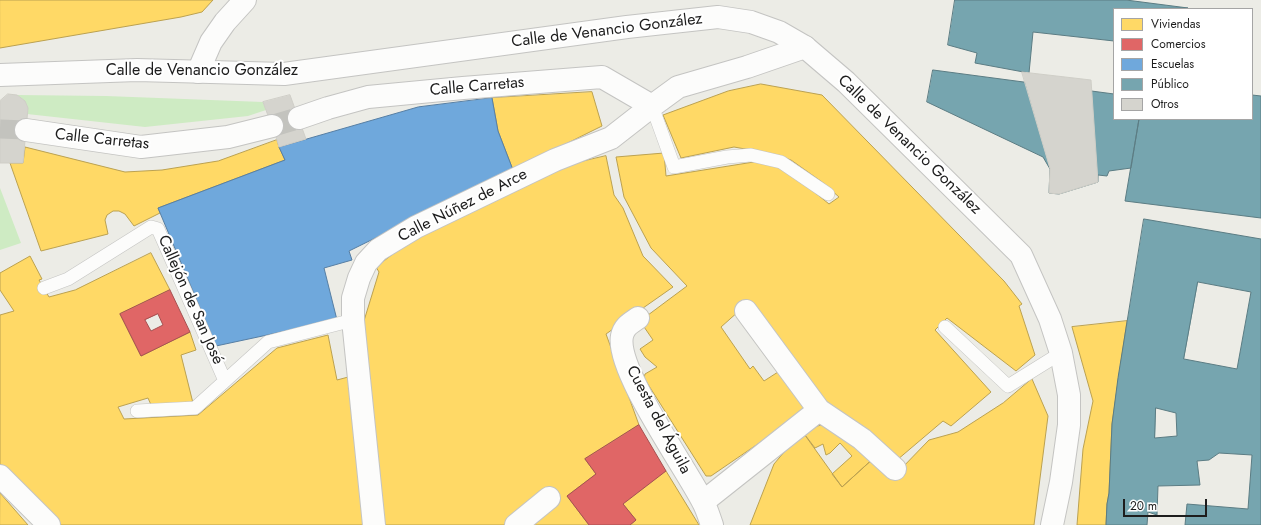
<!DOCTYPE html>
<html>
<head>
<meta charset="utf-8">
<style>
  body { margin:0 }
  #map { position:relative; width:1261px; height:525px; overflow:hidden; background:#ecece6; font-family:Jost,sans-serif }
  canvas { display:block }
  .legend { position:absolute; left:1113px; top:8px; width:140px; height:112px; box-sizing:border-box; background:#fff; border:1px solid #a5a5a5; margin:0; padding:5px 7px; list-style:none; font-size:12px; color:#1d1d1d }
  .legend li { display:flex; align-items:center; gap:8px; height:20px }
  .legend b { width:20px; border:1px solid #a5a5a5 }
  .scale { position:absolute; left:1123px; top:499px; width:84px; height:18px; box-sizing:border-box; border:2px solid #1d1d1d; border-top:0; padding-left:5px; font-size:12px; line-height:14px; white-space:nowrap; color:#1d1d1d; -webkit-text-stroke:3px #fff; paint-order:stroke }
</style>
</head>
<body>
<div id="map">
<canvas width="1261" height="525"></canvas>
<ul class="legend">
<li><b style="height:11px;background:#ffd966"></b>Viviendas</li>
<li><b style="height:11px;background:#e06666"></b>Comercios</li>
<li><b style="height:11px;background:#6fa8dc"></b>Escuelas</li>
<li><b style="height:11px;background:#76a5af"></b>Público</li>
<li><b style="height:11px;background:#d5d4ce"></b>Otros</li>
</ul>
<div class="scale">20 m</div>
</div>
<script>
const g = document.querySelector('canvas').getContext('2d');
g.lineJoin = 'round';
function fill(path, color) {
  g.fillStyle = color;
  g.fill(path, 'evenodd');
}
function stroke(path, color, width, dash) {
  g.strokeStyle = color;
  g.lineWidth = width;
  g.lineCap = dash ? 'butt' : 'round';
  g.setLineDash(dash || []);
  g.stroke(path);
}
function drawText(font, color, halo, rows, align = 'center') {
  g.font = font + ' Jost,sans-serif';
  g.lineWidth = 4;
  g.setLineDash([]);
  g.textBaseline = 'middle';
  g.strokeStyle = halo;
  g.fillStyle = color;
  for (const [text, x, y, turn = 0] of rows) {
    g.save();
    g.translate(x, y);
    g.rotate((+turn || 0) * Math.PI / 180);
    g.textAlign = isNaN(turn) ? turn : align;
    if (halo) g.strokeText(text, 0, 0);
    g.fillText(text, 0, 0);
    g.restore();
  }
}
fill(new Path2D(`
  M17,95L106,96L263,102L266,110L248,116L145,127L27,114C29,104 24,101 17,95Z
  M0,188L21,243L0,250Z`), '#ceebc3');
const homes = new Path2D(`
  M0,0H213L202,12L181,17L0,48Z
  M761,84L822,95L1004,281L1022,304L1019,306L1035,355L1016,371L947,318L935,330L991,392L951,426L943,421L897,460L807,387L739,311L721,327L750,369L753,366L764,381L778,372L806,411L711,476H706L644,378L645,374L657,367L645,357L640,349L653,340L640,321L687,286L651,248L624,197L616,157L664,153L666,176L760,161L786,169L829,204L839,197L822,182L791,160L773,154L734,147L681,158L663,115L728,91Z
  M592,92L602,126L513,170L498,131L492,98Z
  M277,140L279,147L285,160L158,208L160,213L134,226L125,214L119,211H113L107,215L105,220L108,234L41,251L10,163H23L25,147L125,172L162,170L218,161Z
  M606,156L614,195L623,208L643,256L673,287L606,334L639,425L585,459L596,474L567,496L589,525H526L530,503L504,525H381L363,324L379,272L376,267L420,233L562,166Z
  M151,253L170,290L120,314L141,356L190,332L196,350L181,355L193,403L152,407L148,398L118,407L124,419L198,415L277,348L328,335L337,380L352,376L365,525H58L0,465V315L14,311L0,290V273L30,256L42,279L39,280L49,297L75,290Z
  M1127,321L1112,424L1109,493L1107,504L1106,525H1077L1083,449L1093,401L1072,327Z
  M1032,379L1048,416L1034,525H750L774,464L802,431L842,487L876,456L899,471L929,440L958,432L1003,403Z
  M822,425L876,456L842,487L832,474L852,456L840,443L830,453L826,455L823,444L815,448L802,431Z
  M666,471L699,525H630L636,520L623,504Z
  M0,493L28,525H0Z`);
fill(homes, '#ffd966');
stroke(homes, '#bba150', 1);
const shops = new Path2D(`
  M170,290L190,332L141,356L120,314ZM158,314L163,325L151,331L145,320Z
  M639,425L666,471L623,504L636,520L630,525H589L567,496L596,474L585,459Z`);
fill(shops, '#e06666');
stroke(shops, '#a65050', 1);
const schools = new Path2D(`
  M492,98L498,131L513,170L349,251L352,260L324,268L337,320L216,346L158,208L285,160L279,147L418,107Z`);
fill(schools, '#6fa8dc');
stroke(schools, '#567ea3', 1);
const public = new Path2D(`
  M955,0H1126L1188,8L1114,9V41L1033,32L1029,73L975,63L977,53L948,45Z
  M933,70L1114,94V119H1139L1131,168L1109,171L1107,176L1098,175V182L1059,194L1049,193L1050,169L1043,157L927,102Z
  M1252,95L1261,96V218L1125,201L1139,119H1252Z
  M1144,219L1261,239V525H1185L1187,504L1248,509L1252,455L1219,453L1209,460L1197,461L1200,485L1158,486L1157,515L1148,512L1147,525H1106L1107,504L1109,493L1112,424L1118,378ZM1198,282L1251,292L1237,369L1184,359ZM1156,408L1176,413L1177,436L1155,438Z`);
fill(public, '#76a5af');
stroke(public, '#5b7c83', 1);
const building = new Path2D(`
  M1022,72L1091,80L1098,182L1059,194L1049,193L1050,169Z
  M8,94L17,95L25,101L28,108L23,163H0V101Z
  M290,95L306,139L279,147L277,140L263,102Z`);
fill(building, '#d5d4ce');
stroke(building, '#cfcec7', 1);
stroke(new Path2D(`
  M0,129L26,130`), '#c3c3be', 19, [19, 10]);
stroke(new Path2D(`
  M272,126L299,118`), '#c3c3be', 22, [22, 11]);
const service = new Path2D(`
  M652,106L674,167L727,157L751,155L781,162L828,194
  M44,288L68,279L151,227L158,229L225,381
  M945,327L1008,386L1061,353
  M137,411L195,408L268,342L353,320`);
const minor = new Path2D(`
  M198,72L211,42L225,22L245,0
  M299,118L328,108L368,97L463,88L602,77L652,106
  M26,130L141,147L228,137L272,126
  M746,311L819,410L862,439L895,469
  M638,318C631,323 624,326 622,336C615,369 686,468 703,502C707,509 709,517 712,525
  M0,476L49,525
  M703,502L819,410
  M374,525L353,320V298L359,278L366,263L378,250L416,227L555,160L611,138L652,106L678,87L747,67L805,47
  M516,525L549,498`);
const tertiary = new Path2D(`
  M0,75L137,70L284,74L627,27L718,17L751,22L779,32L805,47L846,82L1021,255L1050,319L1061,353L1069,395V425L1061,482L1052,525`);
stroke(service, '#c4c4c2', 14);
stroke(minor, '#c4c4c2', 24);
stroke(tertiary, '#c4c4c2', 24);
stroke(service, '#fcfcfb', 13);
stroke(minor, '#fcfcfb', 22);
stroke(tertiary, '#fcfcfb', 22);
drawText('16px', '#1d1d1d', '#fff', [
  ["Calle de Venancio González",607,31,-7],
  ["Calle de Venancio González",202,71],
  ["Calle Carretas",477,87,-5],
  ["Calle Carretas",102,140,6],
  ["Calle de Venancio González",909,145,44],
  ["Calle Núñez de Arce",463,206,-27],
  ["Callejón de San José",190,300,66],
  ["Cuesta del Águila",658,420,62]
]);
</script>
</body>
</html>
